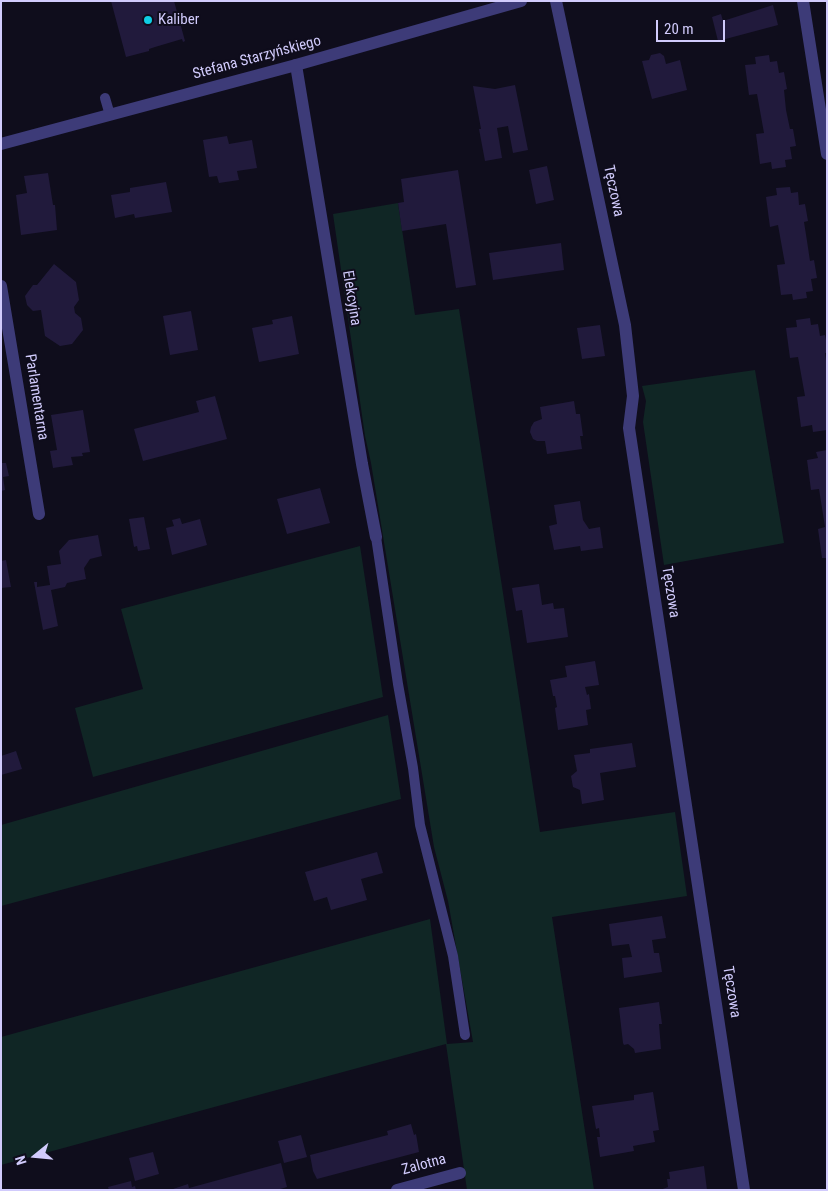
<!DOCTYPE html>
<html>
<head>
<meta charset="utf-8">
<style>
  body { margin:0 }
  #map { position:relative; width:828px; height:1191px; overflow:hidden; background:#0f0d1c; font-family:"Roboto Condensed",sans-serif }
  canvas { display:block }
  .frame { position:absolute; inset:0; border:2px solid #d1cbfc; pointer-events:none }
  .north { position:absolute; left:10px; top:1131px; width:50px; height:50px; -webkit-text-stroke:4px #0f0d1c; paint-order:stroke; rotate:253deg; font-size:14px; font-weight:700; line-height:20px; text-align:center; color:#d1cbfc }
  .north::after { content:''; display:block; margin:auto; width:18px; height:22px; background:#d1cbfc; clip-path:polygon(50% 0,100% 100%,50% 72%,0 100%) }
  .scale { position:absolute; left:656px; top:20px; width:69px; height:22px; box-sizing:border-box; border:2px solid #d1cbfc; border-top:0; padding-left:6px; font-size:15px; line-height:18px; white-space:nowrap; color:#d1cbfc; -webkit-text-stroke:4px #0f0d1c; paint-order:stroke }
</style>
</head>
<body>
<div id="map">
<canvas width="828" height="1191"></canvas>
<div class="frame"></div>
<div class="north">N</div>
<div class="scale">20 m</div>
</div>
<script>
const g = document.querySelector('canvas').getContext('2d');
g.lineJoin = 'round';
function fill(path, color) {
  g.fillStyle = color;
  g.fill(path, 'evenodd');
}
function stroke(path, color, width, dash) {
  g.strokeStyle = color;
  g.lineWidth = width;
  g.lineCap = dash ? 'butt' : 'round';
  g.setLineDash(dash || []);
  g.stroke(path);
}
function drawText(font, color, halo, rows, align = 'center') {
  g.font = font + ' "Roboto Condensed",sans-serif';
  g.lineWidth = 4;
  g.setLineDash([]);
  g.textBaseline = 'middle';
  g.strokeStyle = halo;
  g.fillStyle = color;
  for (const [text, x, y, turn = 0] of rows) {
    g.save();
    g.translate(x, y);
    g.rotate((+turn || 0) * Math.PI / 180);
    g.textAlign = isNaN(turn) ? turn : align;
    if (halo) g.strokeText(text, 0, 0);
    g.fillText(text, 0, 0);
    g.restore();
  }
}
fill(new Path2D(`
  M398,203L415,315L459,309L540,832L675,812L687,896L552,917L594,1190H467L446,1044L1,1165V1037L430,919L447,1044L473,1042L448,901L434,847L371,463L365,436L333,214Z
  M755,370L784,543L664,565L643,422L646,401L642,386Z
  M360,546L383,697L93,777L75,708L143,689L121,609Z
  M388,715L401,799L1,906V825Z`), '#102625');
fill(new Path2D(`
  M111,1H174L185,41L183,42L182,39L155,47L149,49V51L126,57Z
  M773,5L778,25L718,41L712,17L721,14L723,21Z
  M660,53L664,56L666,64L680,60L687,90L652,99L642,61L649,60L651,55Z
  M769,55L770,62L777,61L779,73L784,72L787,89L784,90L786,110L790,129H793L796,146L790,147L792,159L785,160L786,167L772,169L771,162L760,164L756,134L764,133L757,94L749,95L745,65L756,64L755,57Z
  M515,85L528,150L513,153L508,126L497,128L502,158L485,161L479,129H481L473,86L495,89Z
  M227,136L229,144L252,140L257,168L237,171L239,180L219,183L217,176L209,177L203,140Z
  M547,166L554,200L536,204L529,170Z
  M458,170L476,285L456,288L446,224L402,231L398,203L404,202L401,179Z
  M48,173L53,205H55L57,230L21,235L16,195L27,193L24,176Z
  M166,182L172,212L135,218L134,214L115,218L111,195L130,192V188Z
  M790,187L791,193L798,192L799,205L805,204L808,221L804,222L807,241L810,261L814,260L817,278L811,279L813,291L806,292L807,298L793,300L792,294L781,295L777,265L785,264L778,225L770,227L766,197L777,195L776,188Z
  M561,243L564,270L493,280L489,253Z
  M54,264L76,282L79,300L74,307L75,313L81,318L83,330L72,344L60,346L45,336L41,310L33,311L27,305L25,296L33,285H37Z
  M191,311L198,350L170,355L163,316Z
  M292,316L299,354L259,362L252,328L273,324L272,320Z
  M810,318L811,325L818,324L820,336L825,335L827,345V353H825L827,368V430L813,432L812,425L801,427L797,397L805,396L798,357L790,358L786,328L797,327L796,320Z
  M600,325L605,356L582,359L577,328Z
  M215,396L227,439L143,461L134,429L199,412L196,401Z
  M574,401L576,414H580L583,436H580L582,449L547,454L545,441H537L533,439L530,432L531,427L534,422L542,419L540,407Z
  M83,410L90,452L82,453L83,456L71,457L73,465L53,468L50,451L57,450L51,415Z
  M827,450V558H822L818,529L825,527L819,489L811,490L807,460L818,458L816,452Z
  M1,463H6L9,476L3,477L5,490L1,491Z
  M320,488L330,523L287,534L277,499Z
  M580,501L583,520L589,529L600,527L603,548L581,551L580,546L554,550L549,526L557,524L554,505Z
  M144,517L150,549L138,551L137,546L134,547L129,519Z
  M180,518L182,524L200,519L207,545L172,555L166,528L174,526L172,520Z
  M98,535L102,556L90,559L84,568L86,579L67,583L65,587L51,590L58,626L43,630L34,582H37V587L50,585L47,566L61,564L59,551L69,540Z
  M6,560L11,587L1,588V561Z
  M539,584L542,605L553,603L554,609L564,608L568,637L527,643L522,610L516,611L512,588Z
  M595,661L599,685L585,687L587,695L589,694L591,709L586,710L588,725L558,730L555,708L557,707L555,696H553L550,680L567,677L565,666Z
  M632,743L636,767L600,773L604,800L582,804L580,790L573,787L571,776L577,771L574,755L590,753V749Z
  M16,751L22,769L1,775V756Z
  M377,852L383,873L361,879L367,900L331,910L327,897L314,901L305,872Z
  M662,916L666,938L652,940L654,953H659L662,972L624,978L622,958L632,957L629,944L612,946L609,924Z
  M659,1002L662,1024H659L661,1049L635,1053L634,1049L628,1044L624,1045L623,1043L619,1008Z
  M653,1092L659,1130L653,1131L655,1142L633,1146L634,1151L600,1157L597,1137H600L599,1128L596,1129L592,1106L634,1100V1095Z
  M411,1124L414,1135L416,1134L419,1152L317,1179L313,1171L310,1155L388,1135L387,1131Z
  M301,1135L307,1157L284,1163L278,1141Z
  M153,1152L159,1174L135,1181L129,1158Z
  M281,1163L287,1187L277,1190H170L188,1184L189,1188Z
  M704,1166L707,1190H660L668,1187L667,1179H670L669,1172Z
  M131,1181L132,1187L135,1186L136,1190H109L108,1187Z`), '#211a3c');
stroke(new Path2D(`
  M105,98L110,115
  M376,537L398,684L413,768L420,825L453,956L465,1035`), '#3d3b78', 10);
stroke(new Path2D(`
  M556,1L625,325L633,396L629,428L744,1190
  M803,1L827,154
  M296,65L362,464L376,537
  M1,286L39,514
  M397,1190L460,1173`), '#3d3b78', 12);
stroke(new Path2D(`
  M1,144L296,65L521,1`), '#3d3b78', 12);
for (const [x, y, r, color] of [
  [148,20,5,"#0fcee4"]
]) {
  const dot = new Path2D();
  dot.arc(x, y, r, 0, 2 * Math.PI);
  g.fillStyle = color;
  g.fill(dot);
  stroke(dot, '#0f0d1c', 2);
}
drawText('15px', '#d1cbfc', '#0f0d1c', [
  ["Kaliber",158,20]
], 'left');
drawText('15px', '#d1cbfc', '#0f0d1c', [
  ["Stefana Starzyńskiego",257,58,-15],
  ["Tęczowa",613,191,78],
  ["Elekcyjna",351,298,81],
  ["Parlamentarna",36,397,81],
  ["Tęczowa",670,592,81],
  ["Tęczowa",731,992,81],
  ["Zalotna",424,1165,-15]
]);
</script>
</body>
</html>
